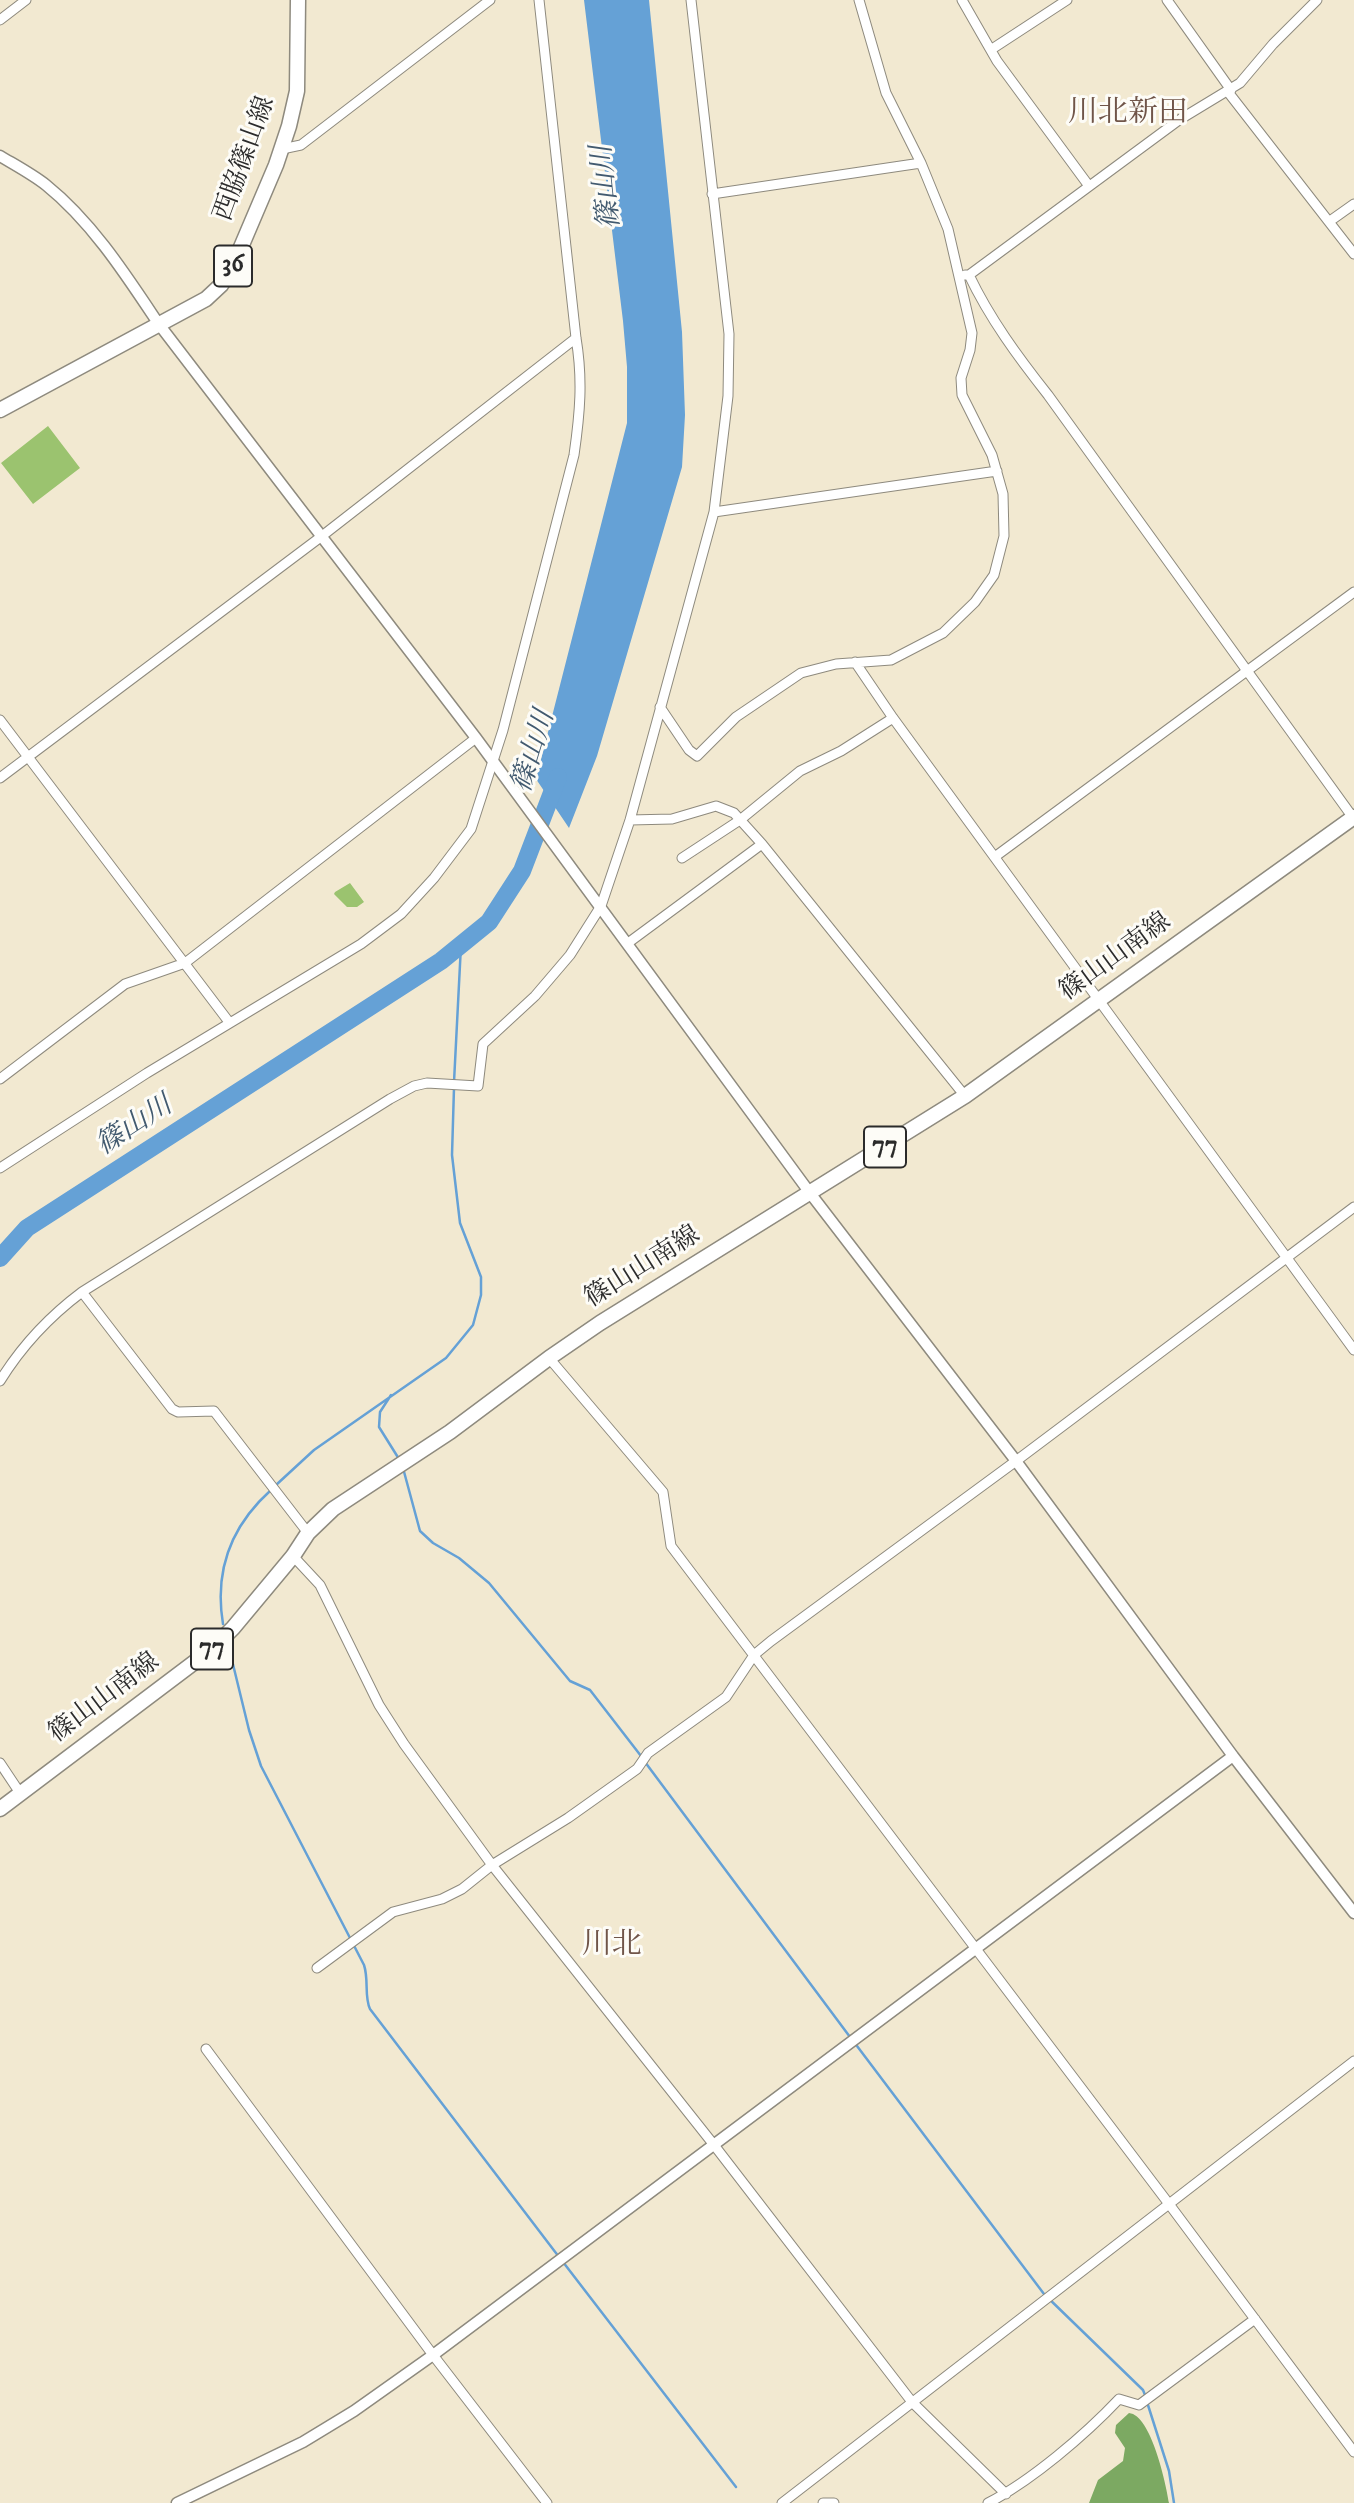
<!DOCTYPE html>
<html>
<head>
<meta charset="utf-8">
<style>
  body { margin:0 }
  canvas { display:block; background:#f2e9d1 }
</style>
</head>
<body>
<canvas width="1354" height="2503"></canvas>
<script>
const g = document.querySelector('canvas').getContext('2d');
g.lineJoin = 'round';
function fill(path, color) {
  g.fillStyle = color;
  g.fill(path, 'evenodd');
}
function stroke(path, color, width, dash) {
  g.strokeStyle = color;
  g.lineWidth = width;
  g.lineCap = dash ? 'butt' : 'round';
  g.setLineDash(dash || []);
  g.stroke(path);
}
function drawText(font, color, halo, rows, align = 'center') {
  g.font = font + ' "IM FELL DW Pica","Noto Serif JP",serif';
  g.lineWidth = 6;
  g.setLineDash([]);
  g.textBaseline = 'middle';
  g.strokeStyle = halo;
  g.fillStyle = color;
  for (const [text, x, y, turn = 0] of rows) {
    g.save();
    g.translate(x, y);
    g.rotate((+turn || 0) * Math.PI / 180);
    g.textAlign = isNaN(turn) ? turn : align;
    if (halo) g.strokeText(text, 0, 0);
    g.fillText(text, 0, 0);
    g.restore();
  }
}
fill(new Path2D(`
  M48,426L80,468L33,504L1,463Z
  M350,883L364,902L357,907H347L334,894L335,892Z`), '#9bc36f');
fill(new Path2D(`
  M1129,2413C1151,2415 1166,2483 1169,2503H1089L1098,2480L1123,2461L1125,2448L1115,2433L1116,2425Z`), '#7ca962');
fill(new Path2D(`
  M584,0H649L682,332L685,415L682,467L597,756L569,828L536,779L627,423V367L623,321Z`), '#65a1d6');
stroke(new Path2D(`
  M454,1082L461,945
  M391,1395L380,1412L379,1427L399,1459
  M403,1468L420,1531L433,1543L459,1558L489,1583L570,1681L590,1690L641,1756
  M276,1485L314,1450L446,1358L473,1325L481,1295V1277L460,1223L452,1155L454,1088
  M223,1624C214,1570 231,1526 271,1490
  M229,1648L249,1730L261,1766L364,1965C369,1980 364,1996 370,2009L559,2257
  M645,1762L850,2037
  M854,2042L1044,2294L1143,2390L1145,2395
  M563,2262L736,2487
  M1147,2402L1169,2471L1174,2503`), '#65a1d6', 2.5);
stroke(new Path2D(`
  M0,1258L27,1228L441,961L489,922L522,871L558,777`), '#65a1d6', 18);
const minor = new Path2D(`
  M962,0L997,61L1089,186
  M1167,0L1231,90
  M0,20L26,0
  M992,49L1067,0
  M1228,92L1354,254
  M282,149L301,145L490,0
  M712,194L921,163
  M1330,221L1354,204
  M965,275H969L1179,120L1240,83L1273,44L1317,0
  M969,275C990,319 1018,357 1048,395L1354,819
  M714,512L997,471
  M855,662L893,718L1354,1350
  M660,707L689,750L697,756L736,717L801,673L836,664L891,660L943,633L975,602L994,575L1004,536L1003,494L992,455L962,395L961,378L970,350L972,333L948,229L921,163L886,93L859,0
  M0,720L229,1022
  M0,778L322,536L576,338
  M630,820L672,819L716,806L734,813L762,844L965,1096
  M996,856L1354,592
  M682,858L740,820L800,771L841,751L893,718
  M628,943L762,844
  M0,1079L125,984L185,963L476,738
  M0,1168L147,1073L361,944L401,914L434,878L471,829L503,730L574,455C580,413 583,380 576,338L539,0
  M82,1292L172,1409L178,1412L214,1411L308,1533
  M549,1358L663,1492L671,1546L1169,2204L1354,2452
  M0,1381C21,1347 50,1316 82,1292L390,1099L414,1086L427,1083L478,1086L483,1044L535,996L570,955L601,906L630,820L714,512L728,396L729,334L691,0
  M293,1556L320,1585L379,1705L404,1744L492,1865L714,2145L912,2402L1006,2494
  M0,1763L20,1793
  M317,1968L393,1912L442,1899L462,1889L492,1865L568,1818L637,1769L648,1753L726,1697L754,1655L771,1641L1016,1461L1354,1207
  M206,2049L433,2355L547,2503
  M782,2503L1354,2061
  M823,2503H834
  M988,2503C1031,2481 1085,2435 1119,2399L1139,2405L1255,2319`);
const tertiary = new Path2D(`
  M0,156C15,165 32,174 46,185C92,222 126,275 158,323L476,738L810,1193L1016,1461L1233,1756L1354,1913
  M177,2503L303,2442L354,2411L433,2355L1233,1756`);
const primary = new Path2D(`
  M0,410L206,299L221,285L233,266L276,165L289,126L297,91L298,0
  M0,1809L212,1649L233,1628L293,1556L308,1533L333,1509L450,1432L549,1358L600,1323L965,1096L1354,817`);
stroke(minor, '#8e8a7e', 11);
stroke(tertiary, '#8e8a7e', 13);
stroke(primary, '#8e8a7e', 17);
stroke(minor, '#fff', 9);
stroke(tertiary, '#fff', 10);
stroke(primary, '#fff', 14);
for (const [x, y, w] of [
  [233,266,38],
  [885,1147,42],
  [212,1649,42]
]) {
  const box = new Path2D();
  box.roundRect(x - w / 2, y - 20.5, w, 41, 5);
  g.fillStyle = '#fdfcf7';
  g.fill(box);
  stroke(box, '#2b2b2b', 2);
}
drawText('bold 24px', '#2b2b2b', null, [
  ["36",233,266],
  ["77",885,1147],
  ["77",212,1649]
]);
drawText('26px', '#2b2b2b', '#fdfcf7', [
  ["西脇篠山線",246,159,-70],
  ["篠山山南線",1116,958,-36],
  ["篠山山南線",643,1268,-32],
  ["篠山山南線",105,1699,-37]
]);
drawText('italic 28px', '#425a6f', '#fdfcf7', [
  ["篠山川",608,187,-96],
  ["篠山川",535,752,-73],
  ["篠山川",135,1127,-33]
]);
drawText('30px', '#705549', '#fdfcf7', [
  ["川北新田",1128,115],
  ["川北",612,1947]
]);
</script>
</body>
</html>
